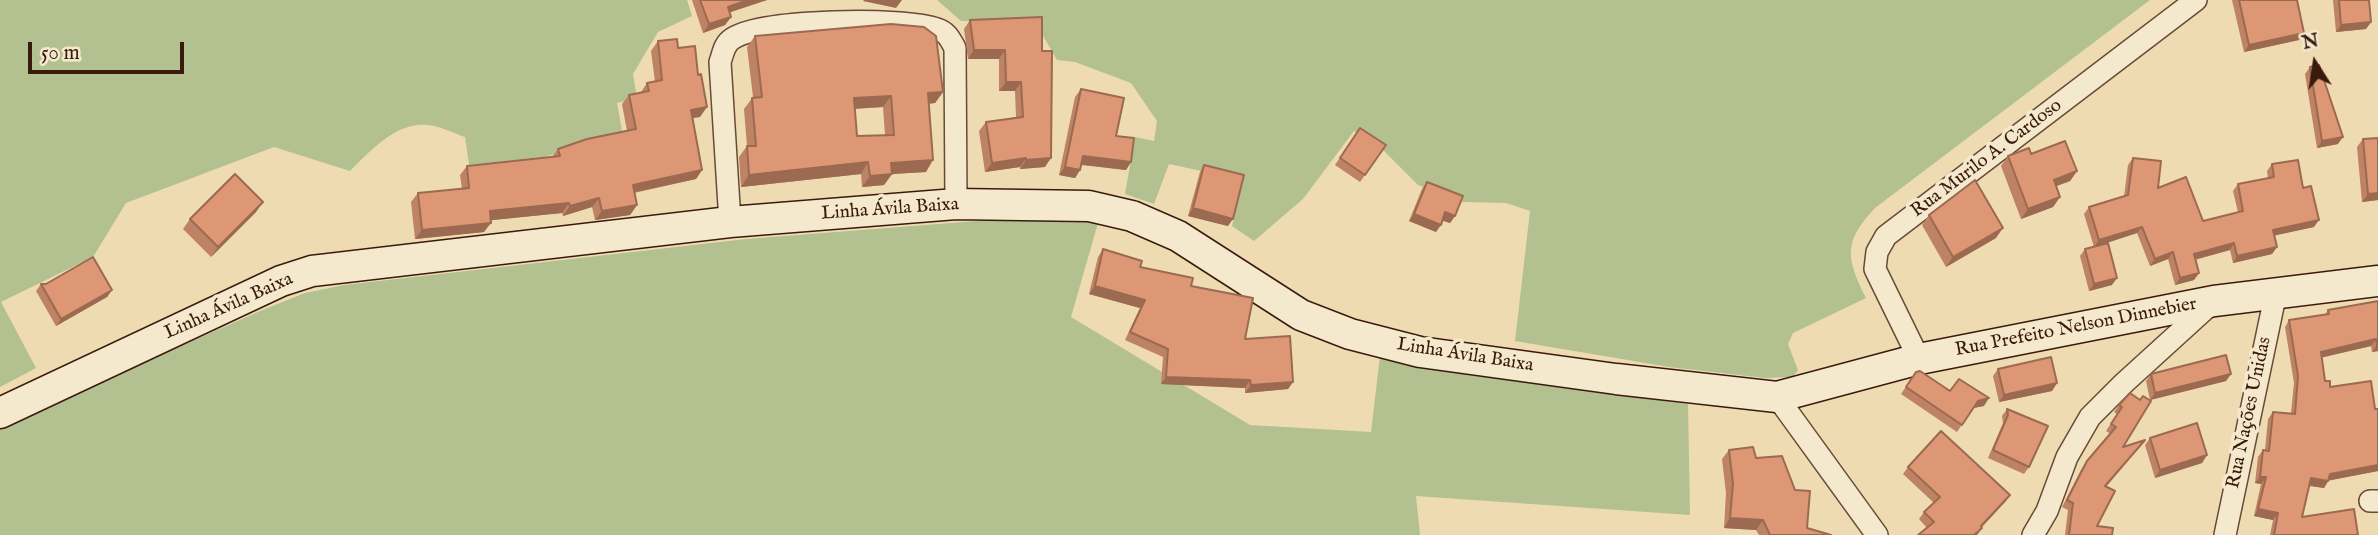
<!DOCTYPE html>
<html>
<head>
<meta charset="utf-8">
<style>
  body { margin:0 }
  #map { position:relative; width:2378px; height:535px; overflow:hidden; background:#eedbb2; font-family:"IM FELL English",serif }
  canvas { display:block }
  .north { position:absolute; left:2280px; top:28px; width:70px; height:70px; -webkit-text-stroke:5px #f4e8cd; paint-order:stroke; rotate:348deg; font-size:19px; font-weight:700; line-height:28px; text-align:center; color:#3b1a0e }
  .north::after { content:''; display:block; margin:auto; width:24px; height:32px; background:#3b1a0e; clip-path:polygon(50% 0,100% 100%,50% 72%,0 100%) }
  .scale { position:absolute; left:28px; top:42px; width:156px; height:32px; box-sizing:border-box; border:4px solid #3b1a0e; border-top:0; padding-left:9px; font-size:21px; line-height:24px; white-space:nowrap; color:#3b1a0e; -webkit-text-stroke:5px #f4e8cd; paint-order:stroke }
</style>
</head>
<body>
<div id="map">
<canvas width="2378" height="535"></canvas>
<div class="north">N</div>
<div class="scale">50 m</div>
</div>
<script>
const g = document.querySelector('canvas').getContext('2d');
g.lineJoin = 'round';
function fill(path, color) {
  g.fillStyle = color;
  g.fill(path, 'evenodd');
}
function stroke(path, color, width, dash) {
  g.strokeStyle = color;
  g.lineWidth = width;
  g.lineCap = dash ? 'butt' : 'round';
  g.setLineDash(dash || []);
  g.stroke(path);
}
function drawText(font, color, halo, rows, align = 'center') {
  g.font = font + ' "IM FELL English",serif';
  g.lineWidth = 7;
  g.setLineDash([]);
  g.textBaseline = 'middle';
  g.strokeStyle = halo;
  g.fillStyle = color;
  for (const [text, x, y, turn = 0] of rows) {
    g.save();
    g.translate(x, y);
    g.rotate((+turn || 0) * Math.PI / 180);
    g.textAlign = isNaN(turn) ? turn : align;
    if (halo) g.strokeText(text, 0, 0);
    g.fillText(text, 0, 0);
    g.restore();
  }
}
fill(new Path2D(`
  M0,0H687L692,16L658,32L633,74L637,98L617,103L623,136L543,157L469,165L465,137C453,133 440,126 428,125C397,121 370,151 350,171L274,147L126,203L93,257L1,302L36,368L0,387Z
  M937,0H2150L1875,208C1843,242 1846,258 1866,298L1793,333L1788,344L1798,370L1793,377L1765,378L1669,367L1515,341L1530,211L1506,203L1463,202L1418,185L1384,151L1354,131L1303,199L1254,241L1232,226L1243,180L1169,164L1154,204L1125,194L1135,137L1154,141L1157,121L1131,83L1075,62L1057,60L1035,22L961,21Z
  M1079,213L1100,216L1071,317L1250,425L1371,432L1380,356L1426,368L1688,404L1690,515L1416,496L1420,535H0V427L260,311L305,293L344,285L746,239Z`), '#b3c190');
const street = new Path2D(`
  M730,222L720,62C723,54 724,44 732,39C759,19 906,17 937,29C947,32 950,39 955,48L956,204
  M1919,359L1875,269L1877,252L1886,236L2196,0
  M1777,397L1877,535
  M2370,501H2378
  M2033,535L2047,511L2067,457L2090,417L2124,383L2213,302
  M2225,535L2276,292`);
const secondary = new Path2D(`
  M0,413L281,281L312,271L730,222L956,204L1089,206L1132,216L1178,236L1301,315L1350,334L1420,352L1616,379L1777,397L1919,359L2214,301L2378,281`);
stroke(street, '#684a37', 24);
stroke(secondary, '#3b1a0e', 33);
stroke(street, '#f4e8cd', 21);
stroke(secondary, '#f4e8cd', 30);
fill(new Path2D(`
  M692,0H767L730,12L731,17L725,25L703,33Z
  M2232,0H2297L2299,40L2244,52Z
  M2333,0H2369L2371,22L2366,29L2336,32Z
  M970,20L1042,51L1045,167L1020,169V167L985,172L979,131L986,122L1016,117L1015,91H999V59H968L964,29Z
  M755,36L943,92L935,103L928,104L926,172L892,174L884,185L862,187L861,174L741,187L739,157L747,146L744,109L753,97L747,47ZM883,107L885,135L857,136L855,109Z
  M658,41L678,48L700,117L692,118L702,170L696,179L634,193L637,205L630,215L595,220L592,207L563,216L562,213L491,220L484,232L415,239L411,202L418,193L462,189L460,175L467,166L552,157L558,149L627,131L622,104L629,95L641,92L647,83L655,82L651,51Z
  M2310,67L2338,144L2317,148L2305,74Z
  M1081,89L1116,136L1131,162L1126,170L1081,165L1080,170L1075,178L1059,175L1075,97Z
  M1360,128L1386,145L1360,182L1335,165Z
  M2363,139L2378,200L2362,202L2357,147Z
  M2031,154L2077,171L2070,181L2056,186L2060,197L2053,207L2021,219L2001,166L2008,156Z
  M2133,158L2158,188L2203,221L2238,212L2233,191L2238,184L2268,178L2267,171L2272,164L2303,188L2314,227L2274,235L2277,247L2272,254L2233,263L2230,250L2195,260L2199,273L2194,280L2175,285L2168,259L2150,266L2137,233L2094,247L2084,214L2089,207L2124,197L2128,165Z
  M1204,165L1228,226L1188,216L1200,172Z
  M1427,182L1455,216L1450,223L1442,220L1436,232L1409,221L1422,189Z
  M256,212L211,257L183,229L190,219Z
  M1929,215L1996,238L1946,267L1922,225Z
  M1103,249L1140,267L1191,286L1245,339L1293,382L1288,389L1245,393V388L1161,384L1163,357L1125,340L1140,308L1089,294L1098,257Z
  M2085,249L2112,285L2089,291L2080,256Z
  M41,284L112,290L107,297L56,326L36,291Z
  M2378,301V351L2372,352L2371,346L2322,357L2325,381L2330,387L2375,409H2378V471L2329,480L2324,488L2309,486L2302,517L2358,535H2270L2273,520L2254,516L2261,484L2255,483L2258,457L2263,450H2265L2268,419L2273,412L2291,413L2294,383L2285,327L2289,320L2325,315L2328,310Z
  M1998,369L2057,383L2052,391L1999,402L1993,376Z
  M1916,372L1950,391L1984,406L1973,408L1957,432L1901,394Z
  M2151,374H2231L2226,381L2150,400L2146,381Z
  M2130,393L2123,447L2145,440L2106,487L2097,526L2112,535H2065L2068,510L2062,507L2082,468L2111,434L2106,431L2117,414L2114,412L2119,405Z
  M2007,409L2029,467L2024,474L1988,458L2003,423L2002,416Z
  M2150,438L2207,455L2202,463L2155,478L2145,445Z
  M1729,450L1756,458L1807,528L1831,535H1759L1756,530L1724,528L1726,493L1722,459Z
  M1908,467L2010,495L2005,502L1982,527L1977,535L1927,528L1919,519L1924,512L1934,503L1903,474Z`), '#be8264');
fill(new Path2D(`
  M748,0H767L722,15L728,7Z
  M864,0H902L896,8L863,1Z
  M731,17L725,25L703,33L709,24Z
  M2371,22L2366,29L2336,32L2341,25Z
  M2304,33L2299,40L2244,52L2249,45Z
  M974,50H1005L999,59H968Z
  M1006,82H1021L1015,91H999Z
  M943,92L935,103L920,104L928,93Z
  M891,96L883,107L846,109L854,98Z
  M707,107L700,117L684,119L691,110Z
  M2343,137L2338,144L2317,148L2322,141Z
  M1083,156L1131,162L1126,170L1077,164Z
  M1026,158L1020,167L985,172L992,163Z
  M1051,158L1045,167L1020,169L1026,160Z
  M933,160L926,172L892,174L884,185L862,187L870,176L891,163Z
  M868,162L861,174L741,187L749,175Z
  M1065,167L1080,170L1075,178L1059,175Z
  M702,170L696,179L626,194L633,185Z
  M2077,171L2070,181L2046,190L2054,180Z
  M2378,193V200L2362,202L2368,194Z
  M2060,197L2053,207L2021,219L2028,209Z
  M599,198L592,207L563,216L570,206Z
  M263,202L256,212L211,257L218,247Z
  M569,203L562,213L484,221L490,211Z
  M637,205L630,215L595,220L602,211Z
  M1193,208L1233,219L1228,226L1188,216Z
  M1445,212L1455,216L1450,223L1440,220Z
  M1414,214L1441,225L1436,232L1409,221Z
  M2319,220L2314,227L2268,237L2273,230Z
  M491,223L484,232L415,239L422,230Z
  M2142,227L2137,233L2094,247L2099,240Z
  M2003,228L1996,238L1946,267L1953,257Z
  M2234,243L2230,250L2189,261L2194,254Z
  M2277,247L2272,254L2233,263L2237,256Z
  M2173,252L2168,259L2150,266L2155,259Z
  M2199,273L2194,280L2175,285L2180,278Z
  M2117,278L2112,285L2089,291L2094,284Z
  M1095,286L1145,300L1140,308L1089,294Z
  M112,290L107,297L56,326L61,319Z
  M2376,339L2371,346L2316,359L2321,352Z
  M2377,345H2378V351L2372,352Z
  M2231,374L2226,381L2150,400L2155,393Z
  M1166,377L1250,380L1245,388L1161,384Z
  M1293,382L1288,389L1245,393L1251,385Z
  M2057,383L2052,391L1999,402L2004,395Z
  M1989,398L1984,406L1973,408L1978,401Z
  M2207,455L2202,463L2155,478L2160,470Z
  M2378,465V471L2327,481H2328L2324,488L2306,485L2311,478Z
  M2260,477H2266L2261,484L2255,483Z
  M2010,495L2005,502L1977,532L1982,528L1977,535H1974Z
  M2258,509L2278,513L2273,520L2254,516Z
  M1730,518L1763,520L1756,530L1724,528Z`), '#9b6a51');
const building = new Path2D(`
  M700,0H748L728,7L731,17L709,24Z
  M2239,0H2297L2304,33L2249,45Z
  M2339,0H2369L2371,22L2341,25Z
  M1042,17V51H1052L1051,158L1026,160V158L992,163L986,122L1023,117L1021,82H1006L1005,50H974L970,20Z
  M891,24L924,27L936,36L943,92L928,93L933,160L891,163L892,174L870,176L868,162L749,175L747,146H756L752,98L762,97L755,36ZM891,96L894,135L857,136L854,98Z
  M677,39L678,48L695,46L698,75L701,74L707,107L691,110L702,170L633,185L637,205L602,211L599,198L570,206L569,203L490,211L491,223L422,230L418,193L469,188L467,166L560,156L558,149L587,139L636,129L629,95L649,91L647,83L662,80L658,41Z
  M2319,65L2343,137L2322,141L2310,67Z
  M1081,89L1124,98L1116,136L1134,138L1131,162L1083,156L1080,170L1065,167Z
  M1360,128L1386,145L1365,175L1340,158Z
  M2378,138V193L2368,194L2363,139Z
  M2065,141L2077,171L2054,180L2060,197L2028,209L2008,156L2029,148L2031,154Z
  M2133,158L2161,161L2158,188L2186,177L2203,221L2243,211L2238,184L2274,177L2272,164L2298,160L2303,188L2311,186L2319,220L2273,230L2277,247L2237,256L2234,243L2194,254L2199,273L2180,278L2173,252L2155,259L2142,227L2099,240L2089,207L2128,195Z
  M1204,165L1244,175L1233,219L1193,208Z
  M235,174L263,202L218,247L190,219Z
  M1975,180L2003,228L1953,257L1929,215Z
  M1427,182L1463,196L1455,216L1445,212L1441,225L1414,214Z
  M2108,243L2117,278L2094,284L2085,249Z
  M1103,249L1142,261L1140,267L1193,278L1191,286L1253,298L1245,339L1290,336L1293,382L1251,385L1250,380L1166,377L1168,349L1130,332L1145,300L1095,286Z
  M93,257L112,290L61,319L41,284H46Z
  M2378,301V345H2377L2376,339L2321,352L2325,381H2330V387L2371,381L2375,409H2378V465L2330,474L2328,481L2311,478L2302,517L2354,509L2358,535H2274L2278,513L2258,509L2266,477H2260L2263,450L2269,451L2273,412L2295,414L2298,376L2289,320L2329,314L2328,310Z
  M2226,355L2231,374L2155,393L2151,374Z
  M2051,357L2057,383L2004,395L1998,369Z
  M1920,371L1950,391L1959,379L1989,398L1978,401L1962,425L1906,387L1916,372Z
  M2130,393L2140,400L2143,396L2151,401L2123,447L2145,440L2105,486L2115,491L2097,526L2113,528L2112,535H2069L2073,503L2067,500L2068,498L2087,461L2116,427L2111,424L2122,407L2119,405Z
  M2007,409L2048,426L2029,467L1993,450L2008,415Z
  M2197,423L2207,455L2160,470L2150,438Z
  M1941,431L2010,495L1981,526L1982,528L1974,535H1918L1934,522L1924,512L1940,497L1908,467Z
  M1753,447L1756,458L1782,456L1795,490L1810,491L1807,528L1831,535H1770L1763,520L1730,518L1733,484L1729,450Z`);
fill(building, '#dd9774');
stroke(building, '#9b6a51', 2);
drawText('19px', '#3b1a0e', '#f4e8cd', [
  ["Rua Murilo A. Cardoso",1987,159,-37],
  ["Linha Ávila Baixa",890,210,-4],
  ["Linha Ávila Baixa",229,307,-24],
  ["Rua Prefeito Nelson Dinnebier",2076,328,-11],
  ["Linha Ávila Baixa",1465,356,9],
  ["Rua Nações Unidas",2250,413,-78]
]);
</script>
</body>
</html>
